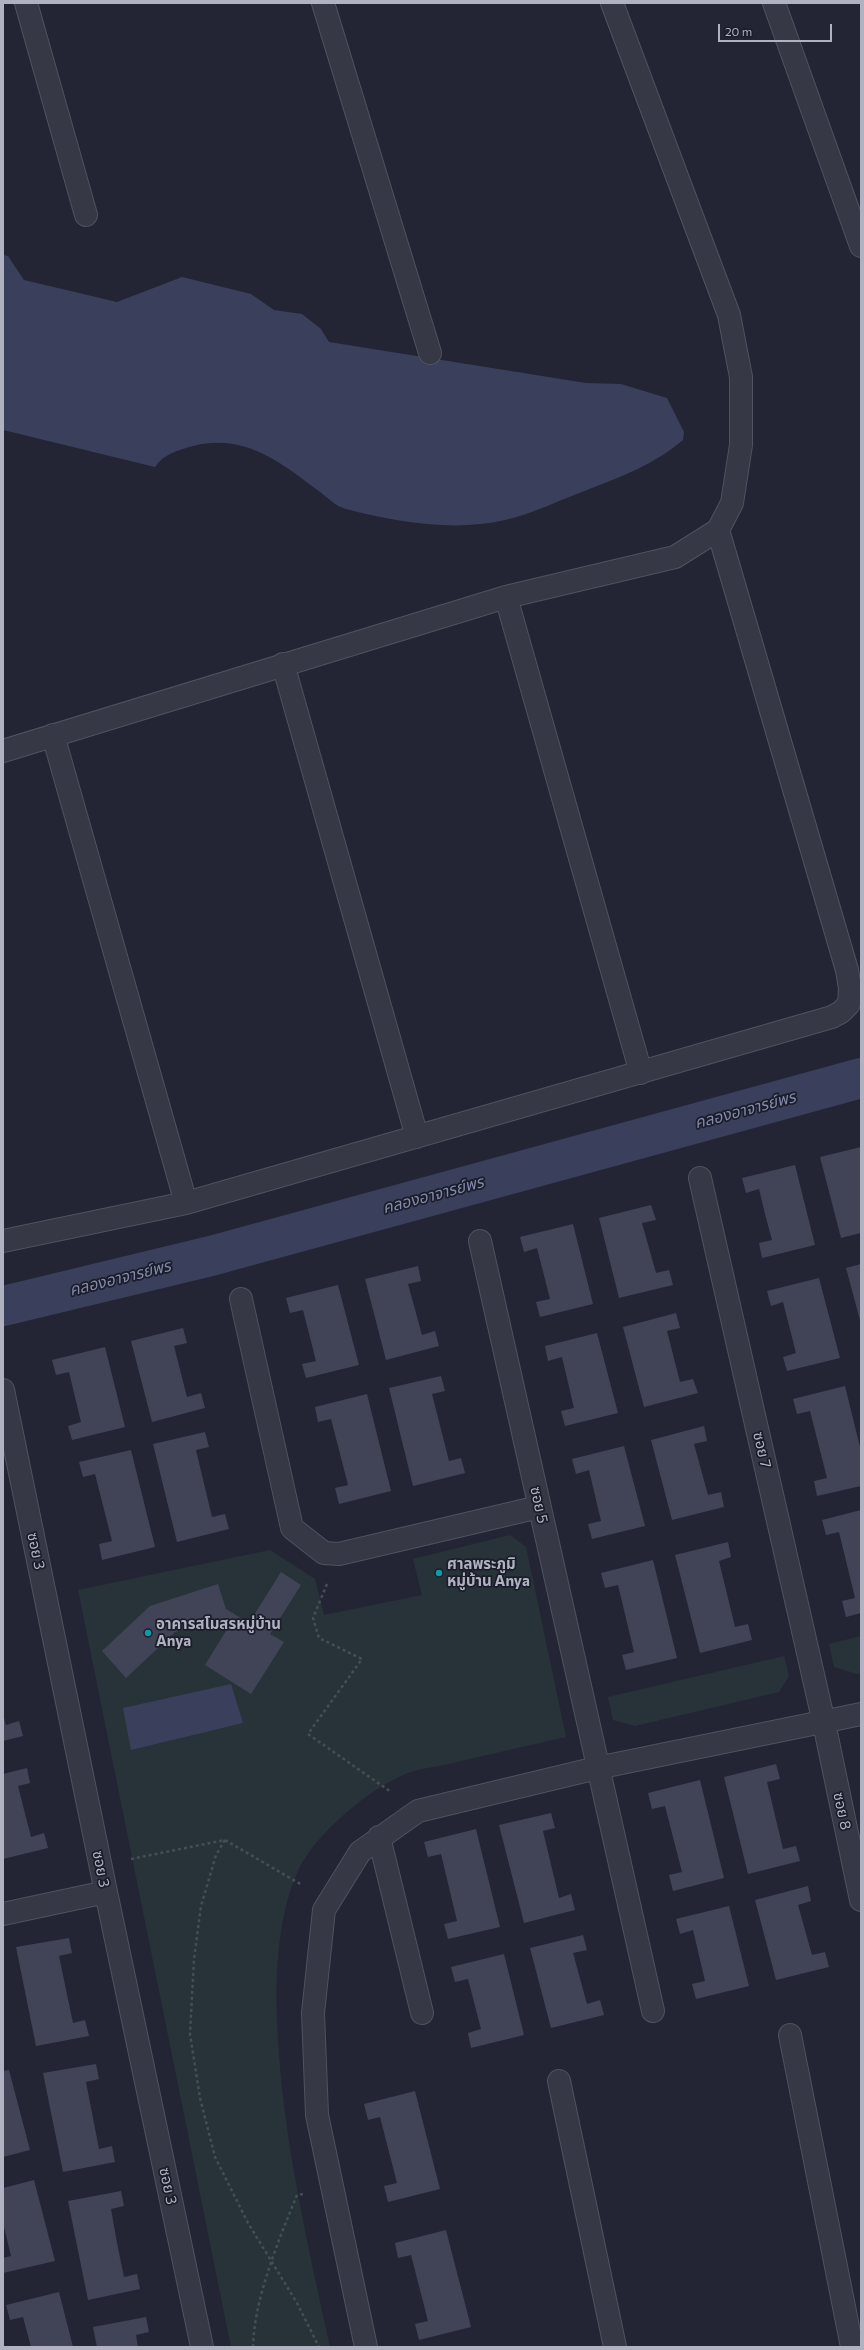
<!DOCTYPE html>
<html>
<head>
<meta charset="utf-8">
<style>
  body { margin:0 }
  #map { position:relative; width:864px; height:2350px; overflow:hidden; background:#232535; font-family:Commissioner,sans-serif }
  canvas { display:block }
  .frame { position:absolute; inset:0; border:4px solid #b0b2c2; pointer-events:none }
  .scale { position:absolute; left:718px; top:24px; width:114px; height:18px; box-sizing:border-box; border:2px solid #b0b2c2; border-top:0; padding-left:5px; font-size:12px; line-height:14px; white-space:nowrap; color:#b0b2c2; -webkit-text-stroke:3px #1b1d2a; paint-order:stroke }
</style>
</head>
<body>
<div id="map">
<canvas width="864" height="2350"></canvas>
<div class="frame"></div>
<div class="scale">20 m</div>
</div>
<script>
const g = document.querySelector('canvas').getContext('2d');
g.lineJoin = 'round';
function fill(path, color) {
  g.fillStyle = color;
  g.fill(path, 'evenodd');
}
function stroke(path, color, width, dash) {
  g.strokeStyle = color;
  g.lineWidth = width;
  g.lineCap = dash ? 'butt' : 'round';
  g.setLineDash(dash || []);
  g.stroke(path);
}
function drawText(font, color, halo, rows, align = 'center') {
  g.font = font + ' Commissioner,"Noto Sans Thai",sans-serif';
  g.lineWidth = 3.5;
  g.setLineDash([]);
  g.textBaseline = 'middle';
  g.strokeStyle = halo;
  g.fillStyle = color;
  for (const [text, x, y, turn = 0] of rows) {
    g.save();
    g.translate(x, y);
    g.rotate((+turn || 0) * Math.PI / 180);
    g.textAlign = isNaN(turn) ? turn : align;
    if (halo) g.strokeText(text, 0, 0);
    g.fillText(text, 0, 0);
    g.restore();
  }
}
fill(new Path2D(`
  M510,1535L526,1547L566,1737C529,1745 491,1754 453,1763C437,1767 418,1768 403,1775C368,1790 313,1836 298,1871C275,1923 275,1984 278,2040C284,2144 308,2245 330,2347H231L78,1590L270,1550L315,1579L324,1615L422,1595L413,1559Z
  M861,1636V1673L857,1674L834,1667L829,1644Z
  M784,1656L789,1676L779,1692L635,1726L613,1720L608,1697Z`), '#283339');
fill(new Path2D(`
  M3,255L8,256L24,280L117,302L182,277L251,294L274,310L302,314L321,329L329,342L586,383L621,384L667,398L684,432L683,440C655,464 621,477 587,490C560,500 532,514 505,520C455,532 395,522 346,509C336,507 325,495 316,489C279,461 243,433 193,446C178,450 164,454 155,467L3,430Z
  M231,1684L243,1723L131,1750L123,1708Z`), '#3a3f5c');
stroke(new Path2D(`
  M3,1306L211,1256L861,1078`), '#3a3f5c', 40);
fill(new Path2D(`
  M861,1147V1233L841,1238L820,1157Z
  M795,1165L815,1245L762,1258L759,1243L772,1240L765,1214L759,1189L746,1193L742,1178Z
  M651,1205L656,1220L642,1223L656,1273L669,1270L673,1285L619,1298L599,1218Z
  M573,1224L593,1304L540,1317L536,1302L550,1299L537,1248L524,1252L520,1237Z
  M861,1264V1324L846,1268Z
  M418,1266L421,1281L408,1284L422,1335L435,1331L439,1346L386,1360L365,1279Z
  M819,1278L840,1358L787,1371L783,1357L796,1353L783,1302L771,1306L767,1291Z
  M338,1285L359,1365L306,1378L302,1364L316,1361L303,1310L290,1313L286,1298Z
  M676,1313L680,1328L667,1331L680,1382L693,1379L698,1393L644,1407L623,1327Z
  M183,1328L187,1343L174,1346L187,1397L201,1393L205,1408L152,1422L131,1341Z
  M597,1333L618,1413L565,1426L561,1411L574,1408L562,1357L548,1361L545,1346Z
  M105,1347L125,1427L72,1440L68,1426L81,1422L69,1372L56,1375L52,1360Z
  M441,1376L445,1391L432,1394L449,1461L461,1458L465,1473L413,1486L389,1388Z
  M845,1386L861,1451V1486L817,1496L814,1481L827,1478L810,1411L797,1414L793,1399Z
  M367,1394L391,1491L339,1504L335,1488L348,1485L331,1419L318,1422L315,1407Z
  M704,1426L707,1441L694,1444L708,1495L721,1492L724,1507L672,1520L651,1440Z
  M205,1432L209,1447L196,1450L212,1517L225,1514L229,1529L177,1542L153,1444Z
  M624,1446L645,1526L592,1539L588,1524L601,1521L589,1470L576,1474L572,1459Z
  M131,1450L155,1547L102,1560L99,1544L112,1541L95,1474L83,1477L79,1462Z
  M861,1510V1613L846,1617L842,1601L855,1598L839,1532L826,1535L822,1520Z
  M728,1542L731,1557L719,1561L735,1627L748,1624L752,1640L700,1653L675,1555Z
  M653,1560L677,1658L626,1670L622,1655L634,1652L618,1585L605,1588L601,1573Z
  M281,1572L301,1585L270,1634L284,1642L251,1694L205,1665L229,1626L219,1619L175,1632L126,1678L102,1651L150,1606L218,1584L226,1609L249,1623Z
  M3,1714L6,1725L19,1721L23,1736L3,1741Z
  M776,1764L780,1779L767,1782L783,1849L796,1846L800,1861L748,1874L724,1777Z
  M27,1768L30,1783L18,1786L31,1837L44,1833L48,1848L3,1859V1774Z
  M700,1780L724,1878L673,1891L669,1875L682,1872L665,1806L652,1809L648,1793Z
  M551,1813L555,1828L543,1831L559,1898L571,1894L575,1910L524,1923L499,1825Z
  M476,1829L500,1927L448,1939L444,1924L457,1921L441,1854L428,1857L424,1842Z
  M808,1886L811,1901L798,1905L812,1955L825,1952L829,1967L776,1980L755,1900Z
  M729,1906L749,1986L696,1999L692,1984L705,1981L693,1930L680,1934L676,1919Z
  M583,1935L587,1950L573,1953L587,2004L600,2000L604,2015L551,2028L530,1948Z
  M69,1938L72,1953L59,1956L73,2023L85,2020L89,2036L36,2046L16,1947Z
  M504,1954L524,2035L471,2048L468,2033L481,2029L468,1979L455,1982L451,1967Z
  M96,2064L99,2079L86,2082L99,2149L112,2146L115,2162L63,2172L43,2073Z
  M9,2070L30,2150L3,2157V2071Z
  M415,2091L440,2189L388,2202L384,2186L397,2183L380,2117L368,2120L364,2104Z
  M34,2180L55,2261L3,2273V2258L11,2256L3,2223V2188Z
  M121,2191L124,2206L111,2209L117,2243L124,2277L137,2274L140,2289L88,2300L68,2201Z
  M446,2230L471,2327L419,2340L415,2324L428,2321L411,2255L398,2258L395,2243Z
  M59,2292L73,2347H31L23,2317L10,2320L6,2305Z
  M146,2317L149,2332L136,2335L138,2347H97L93,2327Z`), '#414456');
const minor = new Path2D(`
  M26,3L86,215
  M323,3L430,353
  M774,3L861,246
  M506,597L641,1073
  M283,664L417,1137
  M53,735L186,1203
  M3,751L506,597L675,557L718,530L732,503L741,445V377L729,315L612,3
  M700,1178L824,1723L861,1900
  M3,1241L186,1203L832,1017L841,1012L849,1004L850,988L847,970L718,530
  M480,1241L653,2011
  M241,1299L292,1528L324,1553L339,1554L539,1507
  M3,1390L106,1892L202,2347
  M379,1837L422,2013
  M3,1914L106,1892
  M790,2035L852,2347
  M559,2081L615,2347
  M366,2347L317,2115L313,2013L324,1910L360,1852L418,1811L597,1768L861,1714`);
stroke(minor, '#505260', 24);
stroke(new Path2D(`
  M327,1584L313,1618L319,1638L362,1659L308,1734L391,1792
  M225,1840L216,1855L201,1906L194,1959L190,2034L200,2098L215,2157L248,2223L297,2303L319,2347
  M131,1859L225,1840L302,1885
  M253,2347C254,2299 279,2239 297,2195L303,2194`), '#444e55', 2.5, [3, 3]);
stroke(minor, '#363846', 22);
for (const [x, y, r, color] of [
  [439,1573,4,"#0f9aa8"],
  [148,1633,4,"#0f9aa8"]
]) {
  const dot = new Path2D();
  dot.arc(x, y, r, 0, 2 * Math.PI);
  g.fillStyle = color;
  g.fill(dot);
  stroke(dot, '#1b1d2a', 1.5);
}
drawText('15px', '#b0b2c2', '#1b1d2a', [
  ["ซอย 7",762,1450,77],
  ["ซอย 5",539,1505,78],
  ["ซอย 3",36,1551,78],
  ["ซอย 8",842,1811,78],
  ["ซอย 3",101,1869,79],
  ["ซอย 3",168,2186,78]
]);
drawText('bold 15px', '#b0b2c2', '#1b1d2a', [
  ["ศาลพระภูมิ",447,1564],
  ["หมู่บ้าน Anya",447,1581],
  ["อาคารสโมสรหมู่บ้าน",156,1624],
  ["Anya",156,1641]
], 'left');
drawText('italic 16px', '#8389ac', '#1b1d2a', [
  ["คลองอาจารย์พร",745,1110,-15],
  ["คลองอาจารย์พร",433,1195,-15],
  ["คลองอาจารย์พร",120,1278,-14]
]);
</script>
</body>
</html>
